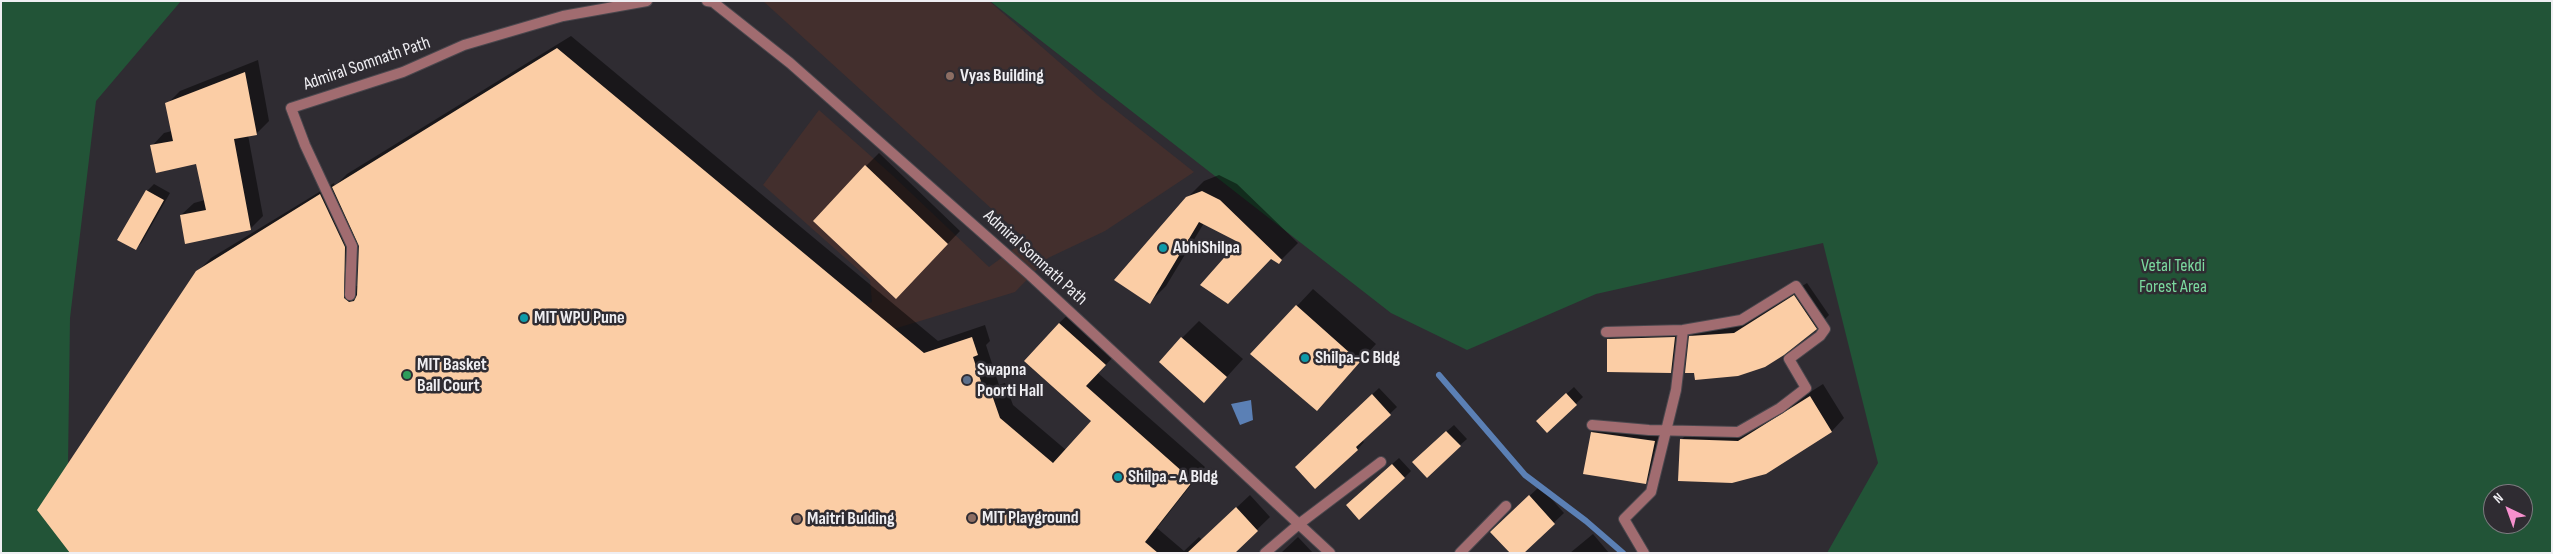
<!DOCTYPE html>
<html>
<head>
<meta charset="utf-8">
<style>
  body { margin:0 }
  #map { position:relative; width:2553px; height:554px; overflow:hidden; background:#2f2c32; font-family:"Sofia Sans Condensed",sans-serif }
  canvas { display:block }
  .frame { position:absolute; inset:0; border:2px solid #efeef2; pointer-events:none }
  .north { position:absolute; left:2483px; top:484px; width:50px; height:50px; box-sizing:border-box; background:#2f2c32; border:1px solid #7c7a7f; border-radius:50%; rotate:318deg; font-size:14px; font-weight:700; line-height:20px; text-align:center; color:#efeef2 }
  .north::after { content:''; display:block; margin:auto; width:18px; height:22px; background:#f790ce; clip-path:polygon(50% 0,100% 100%,50% 72%,0 100%) }
</style>
</head>
<body>
<div id="map">
<canvas width="2553" height="554"></canvas>
<div class="frame"></div>
<div class="north">N</div>
</div>
<script>
const g = document.querySelector('canvas').getContext('2d');
g.lineJoin = 'round';
function fill(path, color) {
  g.fillStyle = color;
  g.fill(path, 'evenodd');
}
function stroke(path, color, width, dash) {
  g.strokeStyle = color;
  g.lineWidth = width;
  g.lineCap = dash ? 'butt' : 'round';
  g.setLineDash(dash || []);
  g.stroke(path);
}
function drawText(font, color, halo, rows, align = 'center') {
  g.font = font + ' "Sofia Sans Condensed",sans-serif';
  g.lineWidth = 5;
  g.setLineDash([]);
  g.textBaseline = 'middle';
  g.strokeStyle = halo;
  g.fillStyle = color;
  for (const [text, x, y, turn = 0] of rows) {
    g.save();
    g.translate(x, y);
    g.rotate((+turn || 0) * Math.PI / 180);
    g.textAlign = isNaN(turn) ? turn : align;
    if (halo) g.strokeText(text, 0, 0);
    g.fillText(text, 0, 0);
    g.restore();
  }
}
fill(new Path2D(`
  M763,1H989L1098,96L1194,172L1105,231L1048,258L1015,292L848,343L792,335L872,302L870,280L763,185L819,110L891,174L989,267L1026,240Z`), '#432f2d');
fill(new Path2D(`
  M1,1H181L96,101L70,318L67,538L77,553H1Z
  M990,1H2552V553H1827L1878,463L1823,243L1596,294L1467,350L1391,313ZM2493,494H2523V524H2493Z`), '#225437');
fill(new Path2D(`
  M1251,400L1253,420L1240,425L1231,404Z`), '#5b80b5');
fill(new Path2D(`
  M571,36L938,341L985,325L990,341L986,345L999,385L1005,383L1013,405L1066,450L1093,421L1059,323L1072,311L1118,352L1098,373L1205,467L1157,528L1184,551L1199,537L1202,540L1250,495L1270,517L1233,553H72L197,272L211,258L334,183L335,186L347,174ZM357,239L360,246L358,286H356Z
  M258,60L269,121L256,134L248,135L263,216L250,229L181,215L194,203L205,200L197,163L152,146L164,133L172,131L167,104L180,91Z
  M879,153L960,231L909,284L866,166Z
  M1219,175L1237,184L1298,243L1279,262L1204,223L1166,286L1150,302L1187,198L1204,181Z
  M154,184L170,193L142,242L136,249L147,191Z
  M1807,283L1829,315L1816,328L1690,337L1703,324L1748,320Z
  M1313,289L1376,344L1317,409L1297,306Z
  M1199,321L1243,359L1204,402L1182,338Z
  M1685,328L1681,362L1671,372L1609,339L1619,329Z
  M1823,384L1844,418L1832,431L1766,472L1681,440L1694,427L1752,429Z
  M1574,387L1583,397L1547,431L1545,414Z
  M1379,388L1397,407L1362,440L1364,442L1358,449L1315,488L1303,460Z
  M1602,422L1664,431L1656,472L1645,483L1592,432Z
  M1454,425L1467,439L1460,445L1420,455Z
  M1399,458L1411,471L1404,478L1354,498Z
  M1540,486L1564,513L1522,553L1502,522Z
  M1593,534L1609,553H1570Z
  M1298,537L1313,553H1281Z`), '#0007');
stroke(new Path2D(`
  M1439,375L1525,475L1586,521L1623,553`), '#5b80b5', 6);
fill(new Path2D(`
  M557,48L924,353L972,337L978,355L973,357L986,397L992,395L1000,418L1053,463L1091,421L1024,361L1059,323L1106,365L1086,386L1193,481L1145,542L1158,553H70L37,510L196,271L320,194L345,247L344,298L349,302L354,301L357,295L359,246L332,187Z
  M245,72L257,135L234,139L251,230L185,244L180,215L206,210L196,164L156,173L150,145L173,141L165,103Z
  M865,165L948,244L896,299L813,221Z
  M146,190L164,200L136,250L117,240Z
  M1202,191L1220,200L1282,260L1279,264L1271,259L1228,304L1200,285L1238,242L1199,222L1150,304L1114,280L1186,197Z
  M1794,295L1817,329L1784,355L1765,367L1738,376L1695,380L1694,373H1685L1689,336L1734,333Z
  M1296,305L1360,362L1317,411L1250,354Z
  M1181,337L1227,377L1204,403L1159,362Z
  M1675,337L1671,373L1607,372V339Z
  M1566,393L1577,405L1547,433L1536,421Z
  M1372,394L1391,415L1356,447L1358,450L1315,489L1295,467Z
  M1810,396L1832,432L1766,474L1732,483L1678,481L1680,439L1738,441Z
  M1446,431L1461,446L1427,478L1412,462Z
  M1591,432L1655,441L1646,484L1583,474Z
  M1392,464L1405,478L1359,520L1346,505Z
  M1529,495L1555,524L1524,553H1510L1490,532Z
  M1236,507L1258,531L1235,553H1187Z`), '#fbcda5');
const street = new Path2D(`
  M707,1L713,2L790,63L1030,275L1330,553
  M350,295L352,246L305,145L291,108L403,72L464,45L563,16L647,1
  M1592,425L1649,430L1738,432L1780,408L1806,388L1789,359L1820,336L1825,329L1796,286L1741,320L1683,330L1606,332
  M1265,553L1299,524L1381,462
  M1460,553L1506,506
  M1644,553L1624,519L1651,492L1676,390L1683,330`);
stroke(street, '#4a474d', 12);
stroke(street, '#a16c70', 10);
for (const [x, y, r, color] of [
  [950,76,5,"#8d6e63"],
  [1163,248,5,"#0f9aa8"],
  [524,318,5,"#0f9aa8"],
  [1305,358,5,"#0f9aa8"],
  [407,375,5,"#2e9e5b"],
  [967,380,5,"#5c6f8a"],
  [1118,477,5,"#0f9aa8"],
  [972,518,5,"#8d6e63"],
  [797,519,5,"#8d6e63"]
]) {
  const dot = new Path2D();
  dot.arc(x, y, r, 0, 2 * Math.PI);
  g.fillStyle = color;
  g.fill(dot);
  stroke(dot, '#2f2c32', 2);
}
drawText('18px', '#efeef2', '#2f2c32', [
  ["Admiral Somnath Path",367,64,-19],
  ["Admiral Somnath Path",1035,258,42]
]);
drawText('bold 18px', '#efeef2', '#2f2c32', [
  ["Vyas Building",960,76],
  ["AbhiShilpa",1173,248],
  ["MIT WPU Pune",534,318],
  ["Shilpa-C Bldg",1315,358],
  ["MIT Basket",417,365],
  ["Ball Court",417,386],
  ["Swapna",977,370],
  ["Poorti Hall",977,391],
  ["Shilpa - A Bldg",1128,477],
  ["MIT Playground",982,518],
  ["Maitri Bulding",807,519]
], 'left');
drawText('18px', '#7bd99f', '#2f2c32', [
  ["Vetal Tekdi",2173,266],
  ["Forest Area",2173,287]
]);
</script>
</body>
</html>
